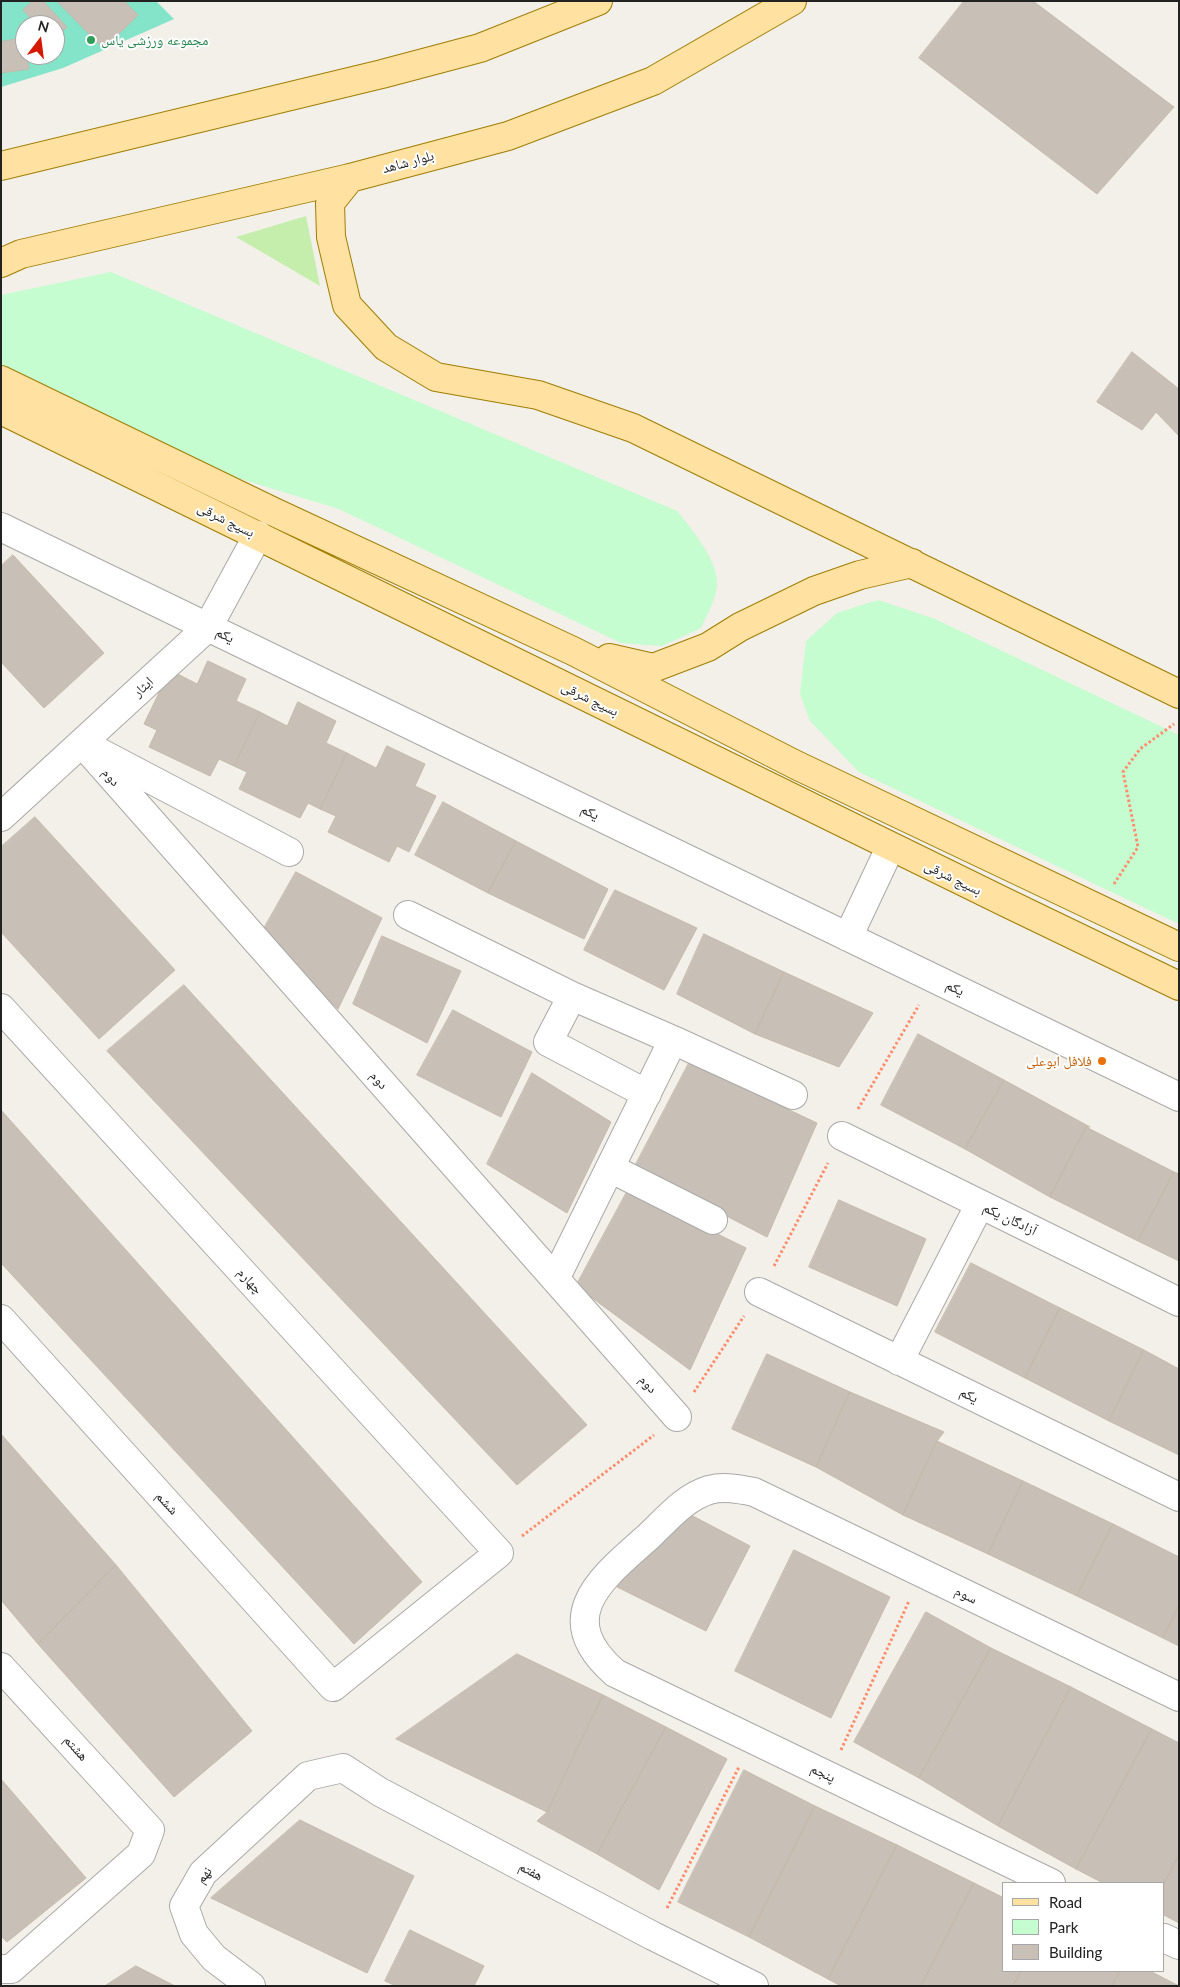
<!DOCTYPE html>
<html>
<head>
<meta charset="utf-8">
<style>
  body { margin:0 }
  #map { position:relative; width:1180px; height:1987px; overflow:hidden; background:#f2f0e8; font-family:Lato,sans-serif }
  canvas { display:block }
  .frame { position:absolute; inset:0; border:2px solid #222; pointer-events:none }
  .legend { position:absolute; left:1002px; top:1882px; width:162px; height:90px; box-sizing:border-box; background:#fff; border:1px solid #a7a7a7; margin:0; padding:6px 9px; list-style:none; font-size:15px; color:#222 }
  .legend li { display:flex; align-items:center; gap:10px; height:25px }
  .legend b { width:25px; border:1px solid #a7a7a7 }
  .north { position:absolute; left:15px; top:15px; width:50px; height:50px; box-sizing:border-box; background:#fff; border:1px solid #a7a7a7; border-radius:50%; rotate:15deg; font-size:14px; font-weight:700; line-height:20px; text-align:center; color:#222 }
  .north::after { content:''; display:block; margin:auto; width:18px; height:22px; background:#d41900; clip-path:polygon(50% 0,100% 100%,50% 72%,0 100%) }
</style>
</head>
<body>
<div id="map">
<canvas width="1180" height="1987"></canvas>
<div class="frame"></div>
<ul class="legend">
<li><b style="height:6px;background:#ffe1a1"></b>Road</li>
<li><b style="height:14px;background:#c5fcd0"></b>Park</li>
<li><b style="height:14px;background:#c8c0b7"></b>Building</li>
</ul>
<div class="north">N</div>
</div>
<script>
const g = document.querySelector('canvas').getContext('2d');
g.lineJoin = 'round';
function fill(path, color) {
  g.fillStyle = color;
  g.fill(path, 'evenodd');
}
function stroke(path, color, width, dash) {
  g.strokeStyle = color;
  g.lineWidth = width;
  g.lineCap = dash ? 'butt' : 'round';
  g.setLineDash(dash || []);
  g.stroke(path);
}
function drawText(font, color, halo, rows, align = 'center') {
  g.font = font + ' Lato,"Noto Naskh Arabic",sans-serif';
  g.lineWidth = 4;
  g.setLineDash([]);
  g.textBaseline = 'middle';
  g.strokeStyle = halo;
  g.fillStyle = color;
  for (const [text, x, y, turn = 0] of rows) {
    g.save();
    g.translate(x, y);
    g.rotate((+turn || 0) * Math.PI / 180);
    g.textAlign = isNaN(turn) ? turn : align;
    if (halo) g.strokeText(text, 0, 0);
    g.fillText(text, 0, 0);
    g.restore();
  }
}
fill(new Path2D(`
  M306,216L320,286L236,237Z`), '#c5eead');
fill(new Path2D(`
  M111,272L677,511C691,528 716,558 717,581C718,597 707,614 701,628L662,646L621,643L339,509L234,477L84,408L1,366V295Z
  M878,600L935,619L1179,735V924L859,772L810,721L800,694L806,641L837,613Z`), '#c5fcd0');
fill(new Path2D(`
  M1,1H156L174,19L63,68L1,87ZM25,25H55V55H25Z`), '#83e4ca');
const building = new Path2D(`
  M33,1H43L67,27L55,38V25H37L23,10Z
  M57,1H124L138,15L104,49Z
  M964,1H1033L1174,107L1097,194L919,58Z
  M23,38L29,69L1,73V42Z
  M1132,352L1179,389V436L1156,412L1142,430L1097,402Z
  M13,555L104,653L44,708L1,662V566Z
  M208,661L246,679L236,701L260,712L234,766L219,759L210,776L149,747L157,730L144,724L170,670L197,684Z
  M298,702L336,721L326,743L347,753L320,809L308,803L300,818L239,789L247,772L234,766L260,712L287,726Z
  M387,746L425,764L415,786L436,796L409,852L397,846L389,862L328,832L336,816L320,809L347,753L376,768Z
  M443,802L516,841L488,893L415,855Z
  M35,817L175,970L99,1039L1,932V847Z
  M516,841L608,889L584,939L488,893Z
  M296,872L382,918L338,1009L262,932Z
  M615,890L697,928L664,990L584,950Z
  M704,934L784,972L755,1034L677,994Z
  M382,936L461,971L427,1043L353,1004Z
  M784,972L873,1013L839,1067L755,1034Z
  M184,985L587,1425L517,1485L107,1051Z
  M453,1010L532,1052L501,1117L417,1075Z
  M918,1034L1004,1080L965,1149L881,1105Z
  M689,1063L817,1123L767,1237L634,1168Z
  M532,1073L611,1122L567,1213L487,1164Z
  M1004,1080L1090,1127H1086L1050,1197L965,1149Z
  M1,1110L422,1582L354,1644L1,1263Z
  M1086,1127L1174,1172L1138,1241L1050,1197Z
  M1174,1172L1179,1174V1261L1138,1241Z
  M628,1190L746,1248L690,1370L576,1286Z
  M839,1200L926,1239L897,1306L809,1267Z
  M971,1263L1060,1308L1025,1378L935,1332Z
  M1060,1308L1144,1350L1109,1421L1025,1378Z
  M1144,1350L1179,1369V1455L1109,1421Z
  M767,1354L850,1392L816,1467L732,1429Z
  M850,1392L944,1432L937,1441L903,1515L816,1467Z
  M1,1434L116,1565L38,1644L1,1600Z
  M937,1441L1023,1481L988,1554L903,1515Z
  M1023,1481L1113,1524L1077,1596L988,1554Z
  M687,1513L750,1546L706,1631L605,1581Z
  M1113,1524L1179,1557V1605L1163,1638L1077,1596Z
  M794,1550L890,1597L831,1718L735,1671Z
  M116,1565L252,1731L174,1797L38,1644Z
  M1179,1605V1646L1163,1638Z
  M926,1612L991,1648L919,1778L854,1742Z
  M991,1648L1071,1687L998,1826L919,1778Z
  M517,1654L603,1695L547,1812L396,1739Z
  M1071,1687L1152,1729L1076,1869L998,1826Z
  M603,1695L666,1727L597,1854L537,1821L547,1812Z
  M666,1727L727,1759L659,1890L597,1854Z
  M1152,1729L1179,1743V1854L1164,1884L1103,1883L1076,1869Z
  M744,1770L815,1806L749,1937L678,1902Z
  M1,1779L86,1878L7,1942L1,1936Z
  M815,1806L897,1845L828,1979L749,1937Z
  M300,1820L414,1876L367,1973L211,1898Z
  M897,1845L974,1883L921,1986H841L828,1979Z
  M1179,1854V1923L1164,1915V1884Z
  M974,1883L1004,1898V1971H1021L1013,1986H921Z
  M410,1930L484,1966L474,1986H396L385,1981Z
  M136,1966L175,1986H105Z
  M1021,1971H1120L1112,1986H1013Z
  M1120,1971H1150L1179,1986H1112Z`);
fill(building, '#c8c0b7');
stroke(building, '#c5b9aa', 1);
const minor = new Path2D(`
  M1,527L1179,1097
  M82,743L677,1417
  M97,751L289,852
  M1,817L208,627L258,535
  M408,915L572,996L673,1040
  M848,937L890,848
  M572,996L548,1042L647,1094
  M1,1008L499,1553L333,1687L1,1319
  M842,1136L1179,1302
  M610,1168L713,1220
  M555,1279L673,1040L793,1095
  M759,1292L1179,1497
  M899,1361L980,1204
  M1,1667L150,1830L141,1854L11,1969H1
  M1051,1883L615,1673C550,1616 603,1577 649,1536C666,1520 685,1497 709,1490C724,1486 739,1489 754,1492L1179,1697
  M1164,1938L1179,1945
  M251,1986L214,1958L194,1934L184,1906L203,1873L308,1776L343,1768L380,1792L653,1936L754,1986`);
const major = new Path2D(`
  M1,166L382,74L480,48L598,1
  M350,178L330,203L331,237L347,305L386,347L436,377L538,395L633,428L1179,694
  M1,263L21,254L350,178L508,136L653,81L792,1
  M1,380L274,512L573,651L796,765L1179,947
  M1,410C394,602 785,797 1179,986
  M609,658L653,668L708,647L740,627L814,591L860,575L912,563`);
stroke(minor, '#a9a9a9', 30);
stroke(major, '#a07d00', 30);
stroke(new Path2D(`
  M1114,884L1138,847L1123,772L1140,749L1174,724
  M858,1109L919,1005
  M774,1266L828,1163
  M694,1392L744,1316
  M522,1536L654,1435
  M841,1750L909,1601
  M667,1908L739,1767`), '#ff8d6d', 3, [2.5, 2.5]);
stroke(minor, '#fff', 28);
stroke(major, '#ffe1a1', 28);
for (const [x, y, r, color] of [
  [91,40,5,"#2e9e5b"],
  [1102,1061,5,"#e8710a"]
]) {
  const dot = new Path2D();
  dot.arc(x, y, r, 0, 2 * Math.PI);
  g.fillStyle = color;
  g.fill(dot);
  stroke(dot, '#fff', 2);
}
drawText('14px', '#27864d', '#fff', [
  ["مجموعه ورزشی یاس",101,40]
], 'left');
drawText('14px', '#222', '#fff', [
  ["بلوار شاهد",408,162,-15],
  ["بسیج شرقی",226,520,26],
  ["یکم",225,635,26],
  ["ایثار",143,687,-43],
  ["بسیج شرقی",590,699,26],
  ["دوم",111,777,49],
  ["یکم",590,812,26],
  ["بسیج شرقی",953,878,26],
  ["یکم",955,988,26],
  ["دوم",379,1080,49],
  ["آزادگان یکم",1010,1219,26],
  ["چهارم",250,1281,48],
  ["دوم",648,1384,48],
  ["یکم",969,1395,26],
  ["ششم",167,1503,48],
  ["سوم",966,1595,26],
  ["هشتم",76,1748,48],
  ["پنجم",823,1773,26],
  ["هفتم",531,1871,28],
  ["نهم",204,1875,-52]
]);
drawText('14px', '#c56008', '#fff', [
  ["فلافل ابوعلی",1092,1061]
], 'right');
</script>
</body>
</html>
